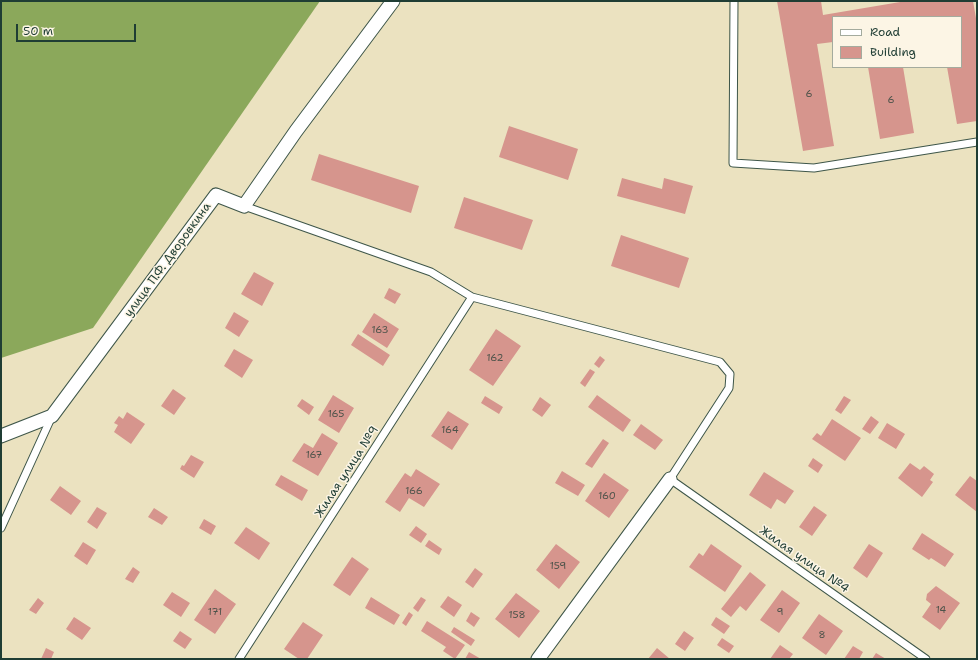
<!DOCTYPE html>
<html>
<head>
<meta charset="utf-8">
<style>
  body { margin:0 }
  #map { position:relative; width:978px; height:660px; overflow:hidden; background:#ebe2c0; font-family:"Shantell Sans",sans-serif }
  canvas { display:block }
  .frame { position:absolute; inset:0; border:2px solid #1f3d34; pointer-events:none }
  .legend { position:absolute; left:832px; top:16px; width:130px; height:52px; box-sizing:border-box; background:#fcf5e5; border:1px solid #a4ab9e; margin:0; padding:5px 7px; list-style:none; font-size:12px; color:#1f3d34 }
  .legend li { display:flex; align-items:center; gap:8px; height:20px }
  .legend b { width:20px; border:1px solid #a4ab9e }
  .scale { position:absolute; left:16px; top:24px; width:120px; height:18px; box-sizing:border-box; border:2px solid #1f3d34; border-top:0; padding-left:5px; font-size:12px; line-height:14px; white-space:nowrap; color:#1f3d34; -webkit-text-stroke:3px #fcf5e5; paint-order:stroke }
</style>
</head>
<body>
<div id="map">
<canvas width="978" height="660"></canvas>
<div class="frame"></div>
<ul class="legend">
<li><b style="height:5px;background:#fff"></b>Road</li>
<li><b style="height:11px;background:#d6958d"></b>Building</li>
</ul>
<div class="scale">50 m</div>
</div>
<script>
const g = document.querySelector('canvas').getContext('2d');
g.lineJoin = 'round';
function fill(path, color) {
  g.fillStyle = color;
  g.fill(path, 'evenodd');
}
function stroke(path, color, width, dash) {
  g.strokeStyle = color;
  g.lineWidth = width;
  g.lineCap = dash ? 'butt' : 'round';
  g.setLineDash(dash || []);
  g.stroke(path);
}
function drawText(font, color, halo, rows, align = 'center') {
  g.font = font + ' "Shantell Sans",sans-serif';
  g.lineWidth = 3;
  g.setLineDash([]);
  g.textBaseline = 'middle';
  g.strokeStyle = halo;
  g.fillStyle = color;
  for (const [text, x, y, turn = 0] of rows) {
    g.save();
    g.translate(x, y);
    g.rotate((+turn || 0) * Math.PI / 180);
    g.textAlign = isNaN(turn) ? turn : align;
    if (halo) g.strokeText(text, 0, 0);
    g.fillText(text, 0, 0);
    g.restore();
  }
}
fill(new Path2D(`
  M1,1H320L93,328L1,358Z`), '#8ba85b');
fill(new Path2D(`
  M777,1H821L823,15L906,1H973L977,24V121L957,124L947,67H961V17H833V42L817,44L834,146L803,151Z
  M868,67H903L914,133L880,139Z
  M509,126L578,149L568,180L499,157Z
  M319,154L419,186L411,213L311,180Z
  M622,178L662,189L664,178L693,186L685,214L617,196Z
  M464,197L533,220L522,250L454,228Z
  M621,235L689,258L679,288L611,266Z
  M254,272L274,283L262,306L241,294Z
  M389,288L401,294L395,304L384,298Z
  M234,312L249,321L239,337L225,328Z
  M374,313L399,329L387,348L362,332Z
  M496,329L521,346L493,386L469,370Z
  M358,334L390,355L383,366L351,345Z
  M234,349L253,360L242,378L224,366Z
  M600,356L605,360L599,368L594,364Z
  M590,369L595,372L585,387L580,383Z
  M173,389L186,398L174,415L161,406Z
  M333,395L354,408L339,433L318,420Z
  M597,395L631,420L623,432L588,407Z
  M485,396L503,407L499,414L481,403Z
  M844,396L851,400L841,414L835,410Z
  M540,397L551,405L542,417L532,410Z
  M302,399L314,407L309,415L297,406Z
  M448,411L469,424L452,450L431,436Z
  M127,412L145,424L131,444L114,432L118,425L114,423L119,416L123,419Z
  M871,416L879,422L870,434L862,429Z
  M832,419L861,438L845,461L812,439L817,433L821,436Z
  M887,423L905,434L896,449L878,438Z
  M641,424L663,440L655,450L633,435Z
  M322,433L338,443L318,476L292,461L304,443L313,448Z
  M603,439L609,443L592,468L585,464Z
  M191,455L204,462L194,478L180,469L182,465L184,466Z
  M813,458L823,465L818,473L808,466Z
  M910,463L920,470L924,466L934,474L930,480L933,482L922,497L898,478Z
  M416,469L440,484L424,507L409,498L400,512L385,502L405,473L411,477Z
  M562,471L585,485L578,496L555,483Z
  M764,472L794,491L785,504L777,499L771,509L749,495Z
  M604,473L629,490L609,518L585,501Z
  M281,475L308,490L302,501L275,485Z
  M970,476L977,481V512L955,495Z
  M60,486L81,501L71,515L50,500Z
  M814,506L827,515L812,536L799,527Z
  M97,507L107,513L97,529L87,522Z
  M154,508L168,517L162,525L148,517Z
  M204,519L216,526L211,535L199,528Z
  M416,526L427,534L421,543L409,535Z
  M246,527L270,543L259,560L234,543Z
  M922,533L954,554L945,567L931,558L929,560L912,549Z
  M429,540L442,549L439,555L425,546Z
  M83,542L96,550L87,565L74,556Z
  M556,544L580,562L559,589L536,570Z
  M711,544L742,566L725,592L689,567L699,553L703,556Z
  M869,544L883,553L867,578L853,568Z
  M352,557L369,569L350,596L333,585Z
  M133,567L140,572L133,583L125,579Z
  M475,568L483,574L473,588L465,582Z
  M750,572L766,585L746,611L740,606L731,617L721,609Z
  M936,586L960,603L940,630L922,617L931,604L926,600L927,594Z
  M215,589L236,604L215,634L194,620Z
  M782,590L800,603L779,633L760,620Z
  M172,592L190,603L181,617L163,605Z
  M516,593L540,611L519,638L495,619Z
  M448,596L462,605L454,617L440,607Z
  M371,597L400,615L394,625L365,608Z
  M421,597L426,600L418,612L413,608Z
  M38,598L44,603L36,614L29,610Z
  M409,612L413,615L406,626L402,623Z
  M471,612L480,618L474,627L466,621Z
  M819,614L843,631L826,655L802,638Z
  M74,617L91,628L82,640L66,629Z
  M716,617L730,626L724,634L711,625Z
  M427,621L465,645L455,659L443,651L446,647L421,631Z
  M303,622L323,635L307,659H299L284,649Z
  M454,627L475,640L471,646L451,632Z
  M180,631L192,639L185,649L173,641Z
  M684,631L694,638L685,651L675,644Z
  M722,638L734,646L729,653L717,645Z
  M780,645L793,654L789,659H770Z
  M853,646L863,652L859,659H844Z
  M46,648L54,652L51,659H41Z
  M657,648L670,659H648Z
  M469,652L481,659H465Z
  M876,653L886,659H872Z`), '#d6958d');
const lane = new Path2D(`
  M734,1L733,163L814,168L977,142
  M244,206L431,272L472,297L720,362L730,374L729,388L670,479L926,659
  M1,528L52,416
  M239,659L472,297`);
const street = new Path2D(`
  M1,436L52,416L216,195L244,206L296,131L393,1
  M538,659L670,479`);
stroke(lane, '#3e5649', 9);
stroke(street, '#3e5649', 15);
stroke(lane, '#fff', 7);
stroke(street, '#fff', 13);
drawText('10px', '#4d534a', null, [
  ["6",809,94],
  ["6",891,100],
  ["163",380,330],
  ["162",495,358],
  ["165",336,414],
  ["164",450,430],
  ["167",314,455],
  ["166",414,491],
  ["160",607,496],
  ["159",558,566],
  ["14",941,610],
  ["171",215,612],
  ["9",780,612],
  ["158",517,615],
  ["8",822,635]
]);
drawText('12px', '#1f3d34', '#fcf5e5', [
  ["улица П.Ф. Дворовкина",168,260,-54],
  ["Жилая улица №9",347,472,-57],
  ["Жилая улица №4",804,560,35]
]);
</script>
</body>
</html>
